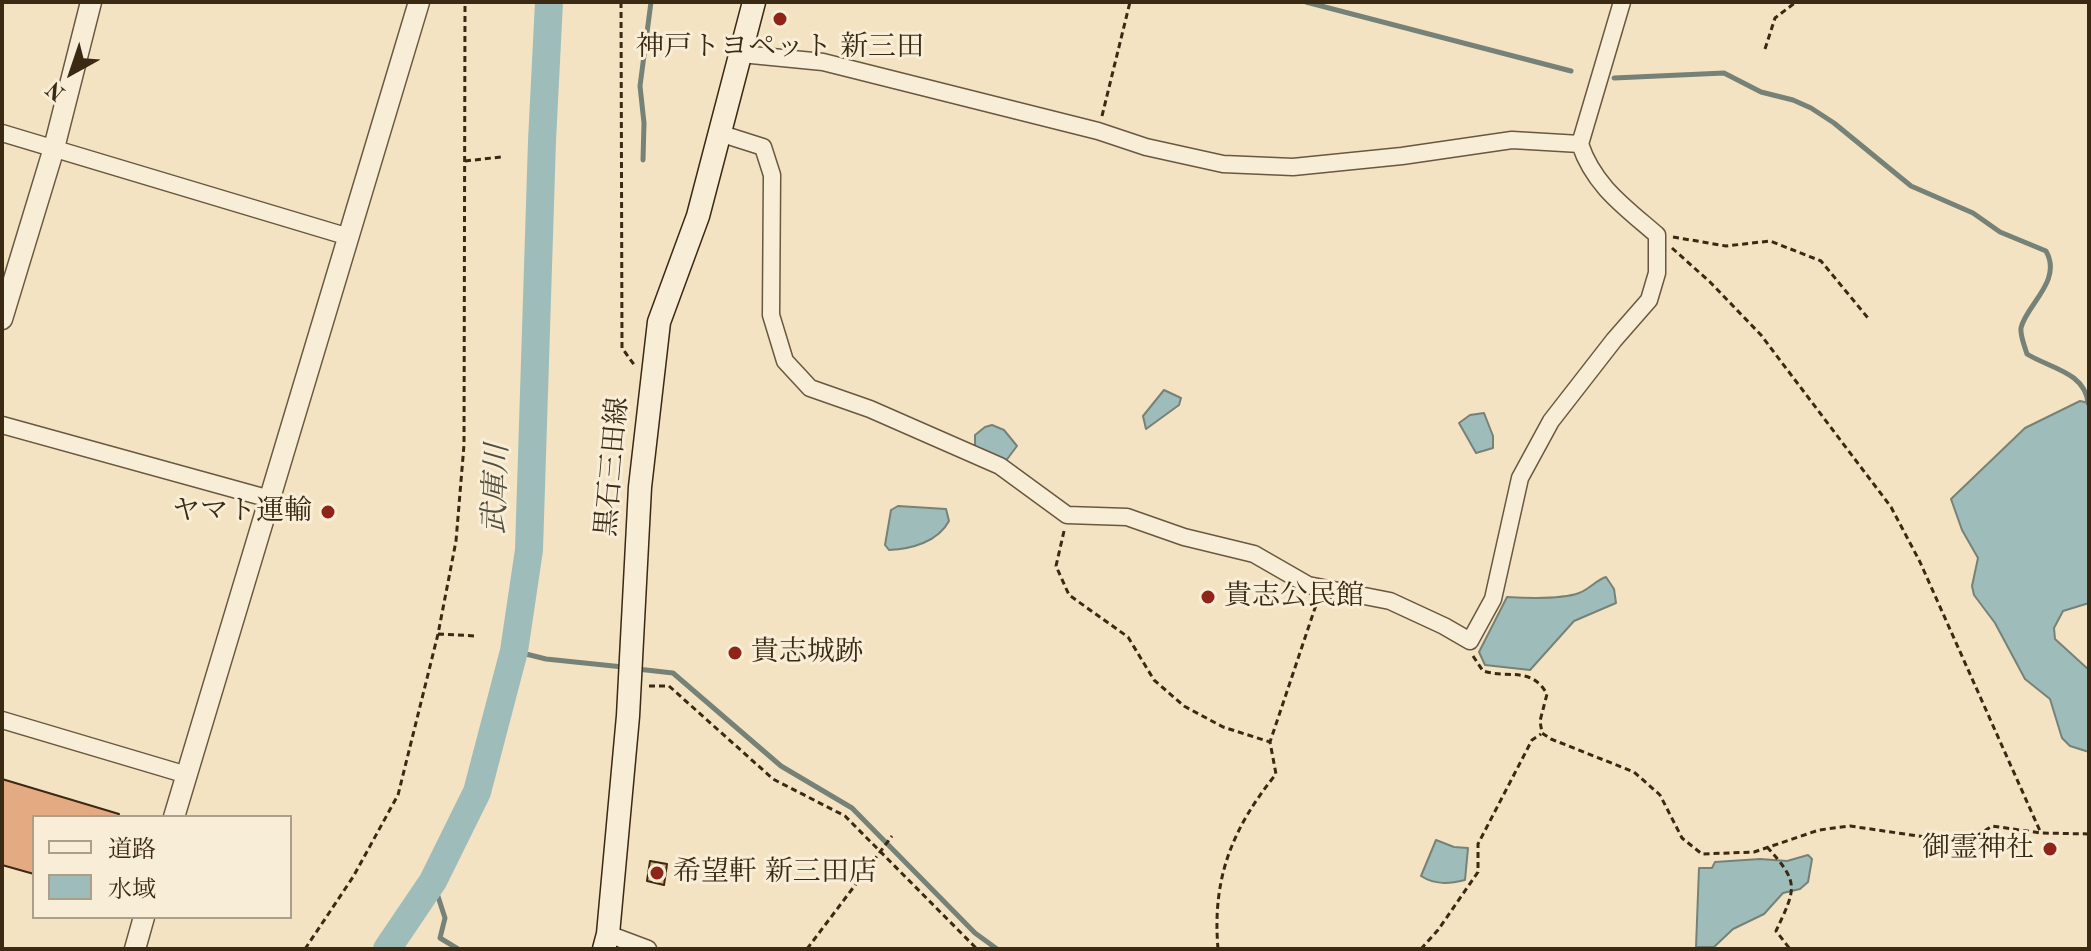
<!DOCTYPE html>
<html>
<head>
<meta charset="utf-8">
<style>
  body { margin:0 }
  #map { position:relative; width:2091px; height:951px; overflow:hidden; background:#f4e3c2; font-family:"Old Standard TT","Noto Serif JP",serif }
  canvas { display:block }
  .frame { position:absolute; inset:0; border:4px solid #3a2913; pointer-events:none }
  .legend { position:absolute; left:32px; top:815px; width:260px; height:104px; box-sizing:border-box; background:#f8edd7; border:2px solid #ac9f89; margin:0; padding:10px 14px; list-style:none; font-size:24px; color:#3a2913 }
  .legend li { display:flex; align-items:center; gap:16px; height:40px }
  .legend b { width:40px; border:2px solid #ac9f89 }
  .north { position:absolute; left:32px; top:32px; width:80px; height:80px; -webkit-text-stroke:6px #f8edd7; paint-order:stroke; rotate:220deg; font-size:22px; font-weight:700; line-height:32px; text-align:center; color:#3a2913 }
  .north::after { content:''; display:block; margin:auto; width:28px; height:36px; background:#3a2913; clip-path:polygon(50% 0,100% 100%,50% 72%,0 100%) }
</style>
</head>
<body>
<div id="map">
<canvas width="2091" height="951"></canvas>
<div class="frame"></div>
<ul class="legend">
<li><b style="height:10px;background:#f8edd7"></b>道路</li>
<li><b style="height:22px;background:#9ebdba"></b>水域</li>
</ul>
<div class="north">N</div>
</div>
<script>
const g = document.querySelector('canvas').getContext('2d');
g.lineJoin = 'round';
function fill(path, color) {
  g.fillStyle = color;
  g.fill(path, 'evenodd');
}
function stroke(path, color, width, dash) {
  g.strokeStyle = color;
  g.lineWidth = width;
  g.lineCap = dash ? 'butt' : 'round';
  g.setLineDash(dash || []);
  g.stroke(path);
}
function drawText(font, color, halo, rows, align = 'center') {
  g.font = font + ' "Old Standard TT","Noto Serif JP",serif';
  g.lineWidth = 6;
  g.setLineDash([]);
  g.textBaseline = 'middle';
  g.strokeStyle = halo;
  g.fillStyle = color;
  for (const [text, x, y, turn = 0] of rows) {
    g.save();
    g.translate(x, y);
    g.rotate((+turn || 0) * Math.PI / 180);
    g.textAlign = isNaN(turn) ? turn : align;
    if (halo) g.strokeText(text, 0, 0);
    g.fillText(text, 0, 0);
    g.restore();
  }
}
const water = new Path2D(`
  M1164,390L1181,398L1179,405L1146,429L1143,416Z
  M2080,401L2089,403V603L2063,611L2054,628L2055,639L2089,670V752L2070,746L2062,738L2050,699L2025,679L1995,623L1974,595L1972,586L1978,558L1962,530L1951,499L2025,428Z
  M1484,413L1493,436V448L1476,453L1459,423L1470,415Z
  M992,425L1004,430L1017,446L1005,462L975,450V435L985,427Z
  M898,506L946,509L949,521C938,542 911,549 889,550L885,545L891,510Z
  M1606,577L1614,589L1616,603L1574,621L1530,670L1485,665L1479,652L1507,597C1525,598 1563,599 1579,593C1590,589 1596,580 1606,577Z
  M1436,840L1454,847L1468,848L1465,880C1449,884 1435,885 1421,876Z
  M1808,855L1812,859L1808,882L1800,889L1783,893L1764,914L1733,929L1714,947H1696L1699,868H1712L1715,862L1760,859L1787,861Z`);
fill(water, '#9ebdba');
stroke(water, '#768277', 2);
stroke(new Path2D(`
  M1306,2L1571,71
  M1614,78L1724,73L1761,92L1793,100L1811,108L1834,123L1911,186L1973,213L2000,232L2046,251C2063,281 2026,305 2021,328C2020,336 2025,347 2027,354C2049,368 2085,372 2088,403
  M643,160L644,123L640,86L651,2
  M514,651L546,659L623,667
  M637,669L673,673L781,766L852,808L975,933L997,949
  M433,881L445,918L440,938L458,949`), '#768277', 5);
stroke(new Path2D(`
  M387,949L433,881L477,792L514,651L529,550L542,141L549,2`), '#9ebdba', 28);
const building = new Path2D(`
  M2,779L119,814L118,817H34V874L2,865Z
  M650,861L667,864L664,885L647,881Z`);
fill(building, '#e4aa82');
stroke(building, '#3a2913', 2);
const minor = new Path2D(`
  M741,54L823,62L1098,131L1146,147L1223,164L1293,167L1402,156L1512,140L1580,144
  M2,133L349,237
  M719,133L763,147L772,175L771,315L785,361L810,388L870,409L1000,466L1067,515L1127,517L1184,537L1254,554L1308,585L1390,601L1444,626L1470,641L1493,599L1520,478L1551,421L1614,340L1649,300L1657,273V235C1625,207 1594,186 1580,144L1622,2
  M2,425L270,499
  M2,720L187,775
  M608,934L648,949`);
const tertiary = new Path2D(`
  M2,319L54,148L91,2
  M174,817L419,2
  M135,949L144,917`);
const secondary = new Path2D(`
  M604,949L608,934L628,716L640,487L659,322L698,216L754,2`);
stroke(minor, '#68583f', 19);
stroke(tertiary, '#68583f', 23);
stroke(secondary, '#3a2913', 25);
stroke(new Path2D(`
  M621,2L622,348L635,366
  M1765,49L1775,18L1796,2
  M1102,116L1130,2
  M465,161L501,157
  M1673,237L1726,246L1770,241L1821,261L1868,318
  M1672,248L1710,282L1761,335L1891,507L1920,562L2040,831
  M1064,531L1056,566L1069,595L1128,637L1154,680L1184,706L1223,727L1270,742
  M438,634L476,636
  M1473,656L1483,671C1510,679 1531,666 1547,694L1540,721L1542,733L1551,739L1634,772L1660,795L1682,838L1702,854L1754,852L1819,830L1850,826L1966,843L1992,826L2041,833L2089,834
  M649,686H669L773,779L845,816L977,949
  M1767,847C1800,883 1796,888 1776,931L1790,949
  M305,949L353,877L398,795L438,634L456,541L464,445L465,2
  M807,949L892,836
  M1218,949C1212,878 1232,829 1276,774L1270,742L1317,602
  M1421,949L1438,930L1478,872V844L1532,740L1541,734`), '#3a2913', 3, [6, 4]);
stroke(minor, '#f8edd7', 16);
stroke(tertiary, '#f8edd7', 20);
stroke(secondary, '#f8edd7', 22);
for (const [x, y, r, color] of [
  [780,19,8,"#8f2418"],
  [328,512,8,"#8f2418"],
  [1208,597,8,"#8f2418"],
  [735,653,8,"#8f2418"],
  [2050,849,8,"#8f2418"],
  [657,873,8,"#8f2418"]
]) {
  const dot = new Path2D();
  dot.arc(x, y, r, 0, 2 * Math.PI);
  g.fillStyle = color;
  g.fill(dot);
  stroke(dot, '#f8edd7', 3);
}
drawText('28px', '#3a2913', '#f8edd7', [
  ["神戸トヨペット 新三田",780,48,"center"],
  ["ヤマト運輸",312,512,"right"],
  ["貴志公民館",1224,597],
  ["貴志城跡",751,653],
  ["御霊神社",2034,849,"right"],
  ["希望軒 新三田店",673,873]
], 'left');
drawText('28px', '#3a2913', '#f8edd7', [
  ["黒石三田線",613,467,-85]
]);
drawText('italic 30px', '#534e3d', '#f8edd7', [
  ["武庫川",497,489,-88]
]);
</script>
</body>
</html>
